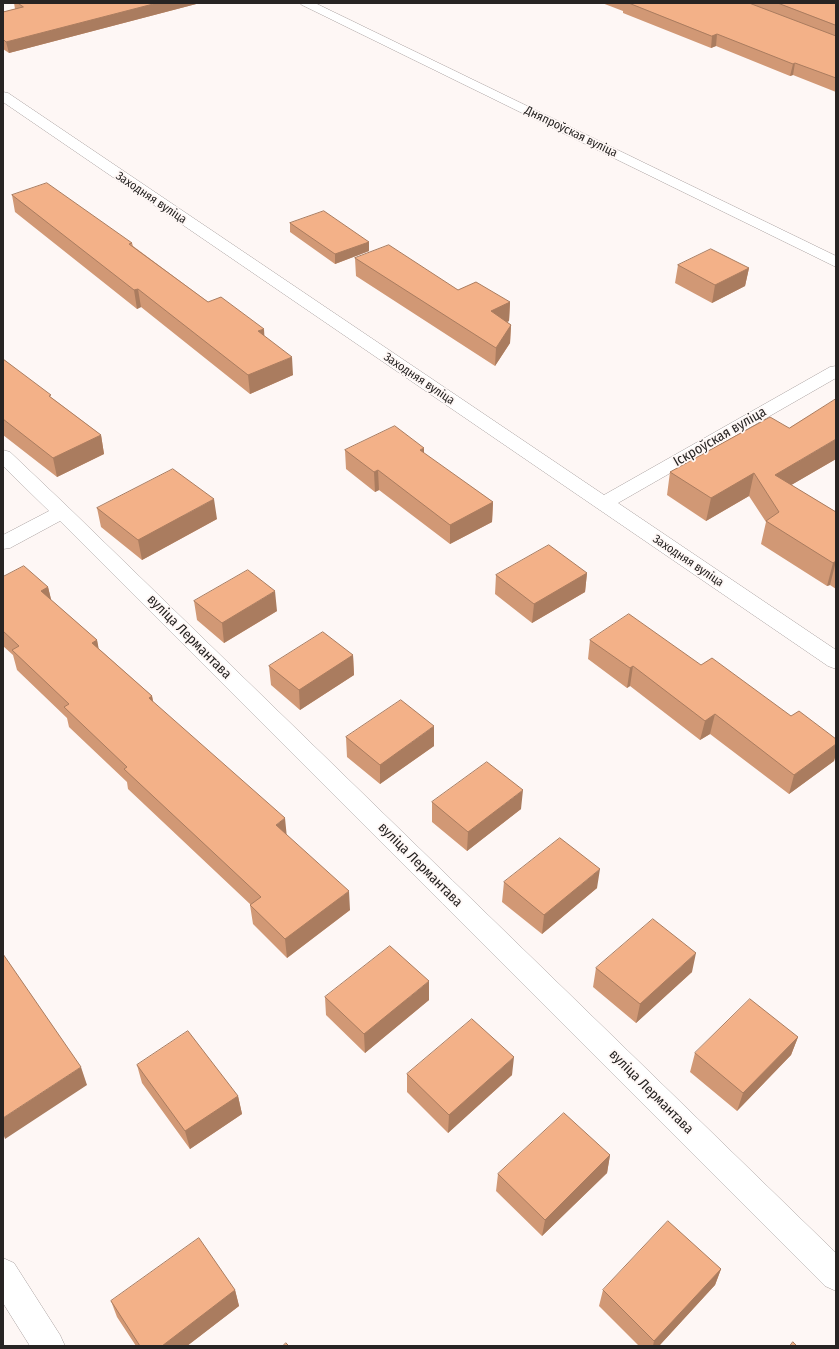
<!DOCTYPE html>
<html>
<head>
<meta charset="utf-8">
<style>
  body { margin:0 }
  #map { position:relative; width:839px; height:1349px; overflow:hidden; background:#fef7f5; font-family:"Fira Sans Condensed",sans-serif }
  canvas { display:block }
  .frame { position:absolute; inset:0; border:4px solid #272423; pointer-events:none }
</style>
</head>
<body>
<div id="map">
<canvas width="839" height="1349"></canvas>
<div class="frame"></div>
</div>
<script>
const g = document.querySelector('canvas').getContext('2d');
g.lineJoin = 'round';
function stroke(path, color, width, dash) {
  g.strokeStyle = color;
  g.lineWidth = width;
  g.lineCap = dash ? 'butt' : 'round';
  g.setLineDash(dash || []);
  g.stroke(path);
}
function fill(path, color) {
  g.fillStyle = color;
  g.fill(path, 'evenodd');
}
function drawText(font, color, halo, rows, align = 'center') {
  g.font = font + ' "Fira Sans Condensed",sans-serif';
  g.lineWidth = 3.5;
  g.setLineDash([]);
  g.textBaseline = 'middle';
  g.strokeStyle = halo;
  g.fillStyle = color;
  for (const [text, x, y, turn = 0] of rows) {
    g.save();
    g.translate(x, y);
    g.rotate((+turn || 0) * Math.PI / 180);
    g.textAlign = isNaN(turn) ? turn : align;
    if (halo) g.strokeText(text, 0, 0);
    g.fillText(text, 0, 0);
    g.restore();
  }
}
const street = new Path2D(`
  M300,3H315L836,256V267L302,5Z
  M3,92L8,93L604,495L830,367L836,366V378L618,503L836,650V669L828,666L3,102Z
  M3,450L10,452L69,508L836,1253V1291L825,1286L60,521L10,548L3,549V535L49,511L3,466Z
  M3,1258L14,1263L60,1335L65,1346H30L3,1303Z`);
stroke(street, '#a9a09f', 1);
fill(street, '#fff');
fill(new Path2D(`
  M14,3H200L9,53L3,49V12L15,9Z
  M602,3H836V92L793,75L790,76L716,46L711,48L623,13V11Z
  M12,195L132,243L133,246L208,302L264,336L293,375L250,394L141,307L137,309L15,212Z
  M290,223L369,242V251L335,264L290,232Z
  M355,258L458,290L510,302L509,321L507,322L511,325L510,343L495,366L356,276Z
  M678,265L749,268L745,286L712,303L675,283Z
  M3,359L52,398L101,435L104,454L57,477L3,435Z
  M345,450L424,454L493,502L492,522L450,544L379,490L375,492L346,469Z
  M836,459L791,485L836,512V589L830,585L827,586L761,544L766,522L749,496L706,521L667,495L670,472Z
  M97,508L217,519L142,560L101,527Z
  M587,573L585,592L532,623L495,594L496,575Z
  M3,577L48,587L51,600L97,640L98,648L152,696L153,702L287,835L350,910L287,958L253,924L250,905H251L128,789L127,782L69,727L67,718L17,670L13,655L3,646Z
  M194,601L277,611L224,643L197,620Z
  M590,640L701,665L791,716L836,739V754L834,761L789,794L710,734L700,740L630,686L627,688L588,659Z
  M353,655L354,675L300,710L271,685L269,666Z
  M346,737L434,746L380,784L347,757Z
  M432,802L521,809L467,851L432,822Z
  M504,882L597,888L542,934L502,902Z
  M596,968L692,972L636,1023L593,987Z
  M325,997L429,1000L365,1053L326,1015Z
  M798,1037L791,1055L737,1111L690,1072L695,1053Z
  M137,1065L238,1096L242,1114L190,1149L142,1083Z
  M407,1074L512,1075L448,1133L407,1092Z
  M610,1155L607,1173L542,1236L496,1191L498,1174Z
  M721,1269L715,1285L659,1346H639L599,1306L603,1290Z
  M235,1290L239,1306L187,1346H136L117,1317L111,1301Z`), '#d19875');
fill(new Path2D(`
  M157,3H200L9,53L6,42Z
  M717,34L716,46L711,48L712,36Z
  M795,63L793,75L790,76L793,64Z
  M369,242V251L335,264V254Z
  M749,268L745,286L712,303L715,285Z
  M138,289L141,307L137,309L134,290Z
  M510,302L509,321L490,330L491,311Z
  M511,325L510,343L495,366L496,348Z
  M264,329L265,347L258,331Z
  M292,357L293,375L250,394L248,375Z
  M101,435L104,454L57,477L53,458Z
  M836,439V459L769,498L775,475Z
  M424,448V468L420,450Z
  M378,470L379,490L375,492L374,472Z
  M754,473L749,496L706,521L711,498Z
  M214,499L217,519L142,560L138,540Z
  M493,502L492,522L450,544V525Z
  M836,561L830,585L827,586L833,563Z
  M587,573L585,592L532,623L534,604Z
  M48,587L53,607L41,591Z
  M275,591L277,611L224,643L222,623Z
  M97,640L101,660L92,643Z
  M353,655L354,675L300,710L299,690Z
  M633,666L630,686L627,688L630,668Z
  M152,696L156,716L149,698Z
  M715,714L710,734L700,740L705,721Z
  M434,726V746L380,784V765Z
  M836,744V754L834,761L789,794L794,775Z
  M523,790L521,809L467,851L468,832Z
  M285,818L287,838L276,825Z
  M600,869L597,888L542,934L544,915Z
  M349,891L350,910L287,958L285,939Z
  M696,953L692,972L636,1023L640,1004Z
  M429,981V1000L365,1053L364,1034Z
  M798,1037L791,1055L737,1111L743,1093Z
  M514,1057L512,1075L448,1133L449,1115Z
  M81,1067L87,1085L5,1139L3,1133V1118Z
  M238,1096L242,1114L190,1149L185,1131Z
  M610,1155L607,1173L542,1236L545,1220Z
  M721,1269L715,1285L659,1346H653L654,1341Z
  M235,1290L239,1306L187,1346H162Z`), '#aa7c5f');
const building = new Path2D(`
  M18,3H157L6,42L3,39V12L23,7Z
  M629,3H749L836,36V78L795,63L793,64L717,34L712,36Z
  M778,3H836V25Z
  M47,183L132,243L129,244L208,302L221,297L264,329L258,331L292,357L248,375L138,289L134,290L12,195Z
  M324,211L369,242L335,254L290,223Z
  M389,245L458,290L476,282L510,302L491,311L511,325L496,348L355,258Z
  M711,249L749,268L715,285L678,265Z
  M3,359L51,395L49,396L101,435L53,458L3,419Z
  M836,399V439L775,475L836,512V561L833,563L766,521L779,512L754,473L711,498L670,472L770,417L789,428Z
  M395,426L424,448L420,450L493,502L450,525L378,470L374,472L345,450Z
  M173,469L214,499L138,540L97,508Z
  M549,545L587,573L534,604L496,575Z
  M24,566L48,587L41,591L97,640L92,643L152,696L149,698L285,818L276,825L349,891L285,939L250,905L261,897L124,769L127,767L64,707L69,704L12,650L19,646L3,631V577Z
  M248,570L275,591L222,623L194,601Z
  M629,614L701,665L712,658L791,716L799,711L836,739V744L794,775L715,714L705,721L633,666L630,668L590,640Z
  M323,632L353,655L299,690L269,666Z
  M401,700L434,726L380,765L346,737Z
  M487,762L523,790L468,832L432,802Z
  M560,838L600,869L544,915L504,882Z
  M653,919L696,953L640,1004L596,968Z
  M390,946L429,981L364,1034L325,997Z
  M3,954L81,1067L3,1118Z
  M750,999L798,1037L743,1093L695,1053Z
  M472,1019L514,1057L449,1115L407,1074Z
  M188,1031L238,1096L185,1131L137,1065Z
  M564,1113L610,1155L545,1220L498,1174Z
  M668,1221L721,1269L654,1341L603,1290Z
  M199,1238L235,1290L162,1346H140L111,1301Z
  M793,1342L797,1346H790Z
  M286,1343L289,1346H283Z`);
fill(building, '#f3b188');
stroke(building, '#aa7c5f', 1);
drawText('12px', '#272423', '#fef7f5', [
  ["Дняпроўская вуліца",571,132,26],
  ["Заходняя вуліца",151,198,34],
  ["Заходняя вуліца",419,379,34],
  ["Заходняя вуліца",688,561,34]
]);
drawText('14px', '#272423', '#fef7f5', [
  ["Іскроўская вуліца",720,437,-30],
  ["вуліца Лермантава",189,637,45],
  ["вуліца Лермантава",420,865,45],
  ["вуліца Лермантава",651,1092,45]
]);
</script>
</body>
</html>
